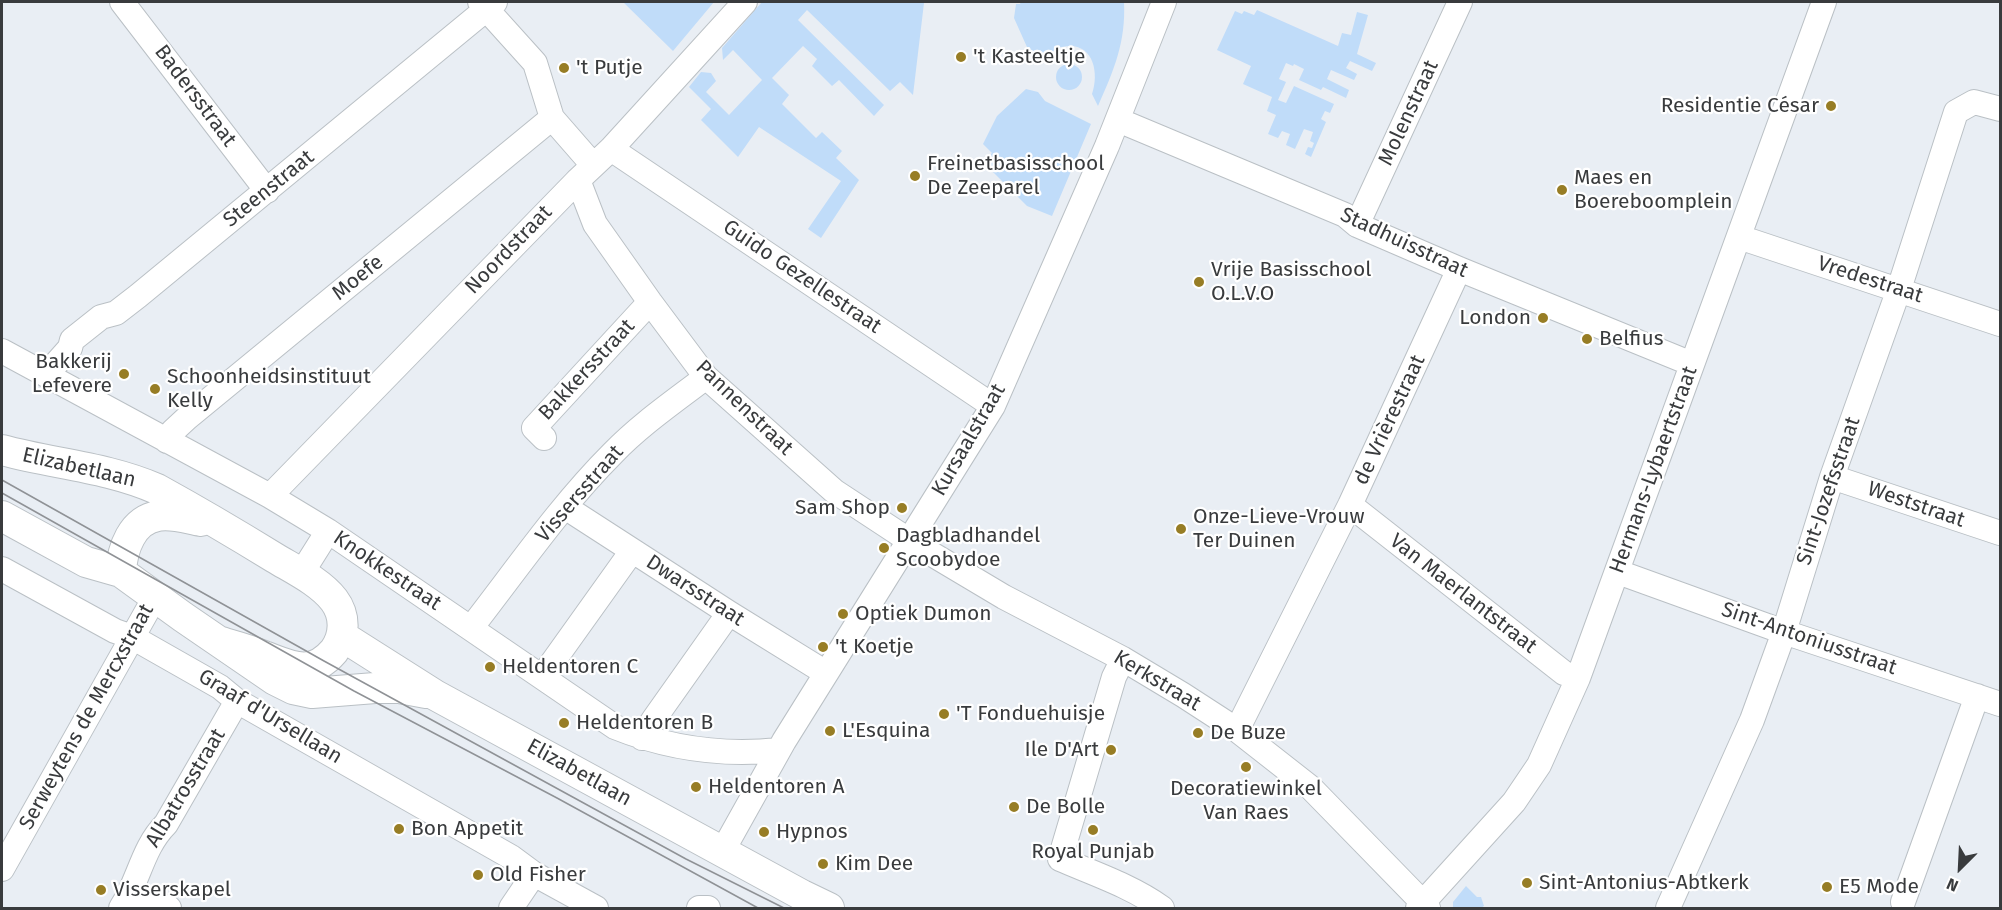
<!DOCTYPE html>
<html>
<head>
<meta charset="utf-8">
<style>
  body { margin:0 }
  #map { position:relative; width:2002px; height:910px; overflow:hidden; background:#e9eef4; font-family:"Fira Sans",sans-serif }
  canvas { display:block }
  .frame { position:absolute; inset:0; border:3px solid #393b3d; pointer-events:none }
  .north { position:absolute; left:1930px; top:838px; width:60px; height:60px; -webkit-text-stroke:4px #fff; paint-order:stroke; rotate:204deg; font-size:16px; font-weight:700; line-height:24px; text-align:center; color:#393b3d }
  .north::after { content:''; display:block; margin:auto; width:21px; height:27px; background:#393b3d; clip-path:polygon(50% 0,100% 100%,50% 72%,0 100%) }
</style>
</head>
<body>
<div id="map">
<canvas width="2002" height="910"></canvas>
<div class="frame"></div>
<div class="north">N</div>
</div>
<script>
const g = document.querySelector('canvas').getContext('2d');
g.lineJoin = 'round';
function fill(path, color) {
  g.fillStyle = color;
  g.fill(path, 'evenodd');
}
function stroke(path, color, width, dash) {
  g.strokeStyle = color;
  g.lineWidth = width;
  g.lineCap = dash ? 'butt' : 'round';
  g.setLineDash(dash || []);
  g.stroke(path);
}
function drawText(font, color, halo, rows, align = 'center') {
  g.font = font + ' "Fira Sans",sans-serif';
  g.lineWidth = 4.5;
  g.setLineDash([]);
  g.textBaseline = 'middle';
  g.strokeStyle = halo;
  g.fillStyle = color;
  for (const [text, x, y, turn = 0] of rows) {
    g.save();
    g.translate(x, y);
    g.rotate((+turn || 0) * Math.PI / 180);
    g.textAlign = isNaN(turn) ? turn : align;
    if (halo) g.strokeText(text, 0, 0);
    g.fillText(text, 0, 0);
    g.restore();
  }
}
fill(new Path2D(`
  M623,2H714L673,51Z
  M762,2H922L924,3L913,95L900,82L890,91L807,10L798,20L884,105L874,116L839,80L832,86L812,66L817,59L803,46L772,78L789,95L782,104L816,138L822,132L842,151L836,158L859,180L821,238L808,229L841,181L759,127L738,157L701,120L711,109L689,87L701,72L711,73L716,81L706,92L729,115L762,80L733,50L723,60L722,48Z
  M1021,2H1124C1126,42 1114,70 1098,106L1092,94C1100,71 1092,40 1062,47C1055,48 1051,54 1046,56C1042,57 1035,56 1031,56L1014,18L1016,4H1020Z
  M1257,10L1338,46L1342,33L1351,35L1357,12L1368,15L1357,54L1376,63L1372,71L1350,61L1346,68L1357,74L1354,80L1331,70L1327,79L1349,90L1346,98L1323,87L1321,90L1299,80L1304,69L1294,64L1293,66L1286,63L1279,79L1286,82L1278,100L1286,103L1294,86L1334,104L1330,113L1325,111L1321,119L1326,122L1311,157L1305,154L1308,147L1312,148L1314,143L1310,141L1313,132L1304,129L1295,149L1286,145L1290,134L1282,131L1278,138L1268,134L1276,115L1267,111L1272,97L1243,84L1251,66L1217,50L1235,11L1242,14L1244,11L1254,15Z
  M1056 77a13 13 0 1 1 26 0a13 13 0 1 1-26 0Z
  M1026,89L1038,92L1045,101L1091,124L1052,216L1027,206L983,162L992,153L983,144L997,116Z
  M1466,886L1477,897H1481L1484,906L1481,908H1453V902Z`), '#c0dcf9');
const minor = new Path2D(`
  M122,2L267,191
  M480,2L535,63L552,118L593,165
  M1118,120L1345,215L1357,225L1459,269L1692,364
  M611,149L993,406
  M578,180L595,224L650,302L706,377L834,491L910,541L1004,597L1123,659L1183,695L1237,730L1311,788L1428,908
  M1357,225L1460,2
  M1739,237L2000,324
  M2,351L270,496L328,531L615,727C667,748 722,756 779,750
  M46,375L70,348L72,340L101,317L116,313L138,296L495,2
  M544,438L534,428L650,302
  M167,441L173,431L187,418L552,118
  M1832,477L2000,533
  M270,496L578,180L611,149L745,2
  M1350,505L1564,673L1578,678
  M565,507L729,613L826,673
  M2,569L115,631L132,637L220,687L237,701L511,857L534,874L596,908
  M1618,572L1784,632L2000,704
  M301,574L328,531
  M471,628C517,569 560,506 613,453C641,424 675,401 706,377
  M1123,659L1114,677L1060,859C1095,874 1131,886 1162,908
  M542,677L632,551
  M1237,730L1350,505L1459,269
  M642,738L654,719L729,613
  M722,852L784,741L993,406L1107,146L1164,2
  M2,869L155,597
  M129,897L169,908
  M1903,902L1977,696
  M121,908C139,881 142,848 166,824L237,701
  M511,908L534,874
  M699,908H708
  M1418,908L1514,802L1539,765L1578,678L1824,2
  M1668,908L1752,720L1784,632L1832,477L1899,289L1956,112L1974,102L2000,109`);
const major = new Path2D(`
  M2,450C53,464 107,467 157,489C197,511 236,534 275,558C295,570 320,582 334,600C346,616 345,636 334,651C311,678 291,666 264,656C250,650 235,646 221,642
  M2,516L86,562L121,572L183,617L275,680L293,689L312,693L375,688H399L426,693
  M121,572C122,549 132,520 158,516C171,513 189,519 201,521
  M342,636L435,695L802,895L829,908`);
stroke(minor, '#bac0c5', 26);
stroke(major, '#bac0c5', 32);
stroke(minor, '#fff', 24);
stroke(major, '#fff', 30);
stroke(new Path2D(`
  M2,480L324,661L686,859L784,908
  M2,493L354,691L557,798L758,908`), '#8f9296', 1.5);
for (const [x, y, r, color] of [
  [961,57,6,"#977d25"],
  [564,68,6,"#977d25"],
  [1831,106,6,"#977d25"],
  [915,176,6,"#977d25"],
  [1562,190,6,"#977d25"],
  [1199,282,6,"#977d25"],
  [1543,318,6,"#977d25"],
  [1587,339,6,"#977d25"],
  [124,374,6,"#977d25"],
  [155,389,6,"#977d25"],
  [902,508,6,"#977d25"],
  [1181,529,6,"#977d25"],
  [884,548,6,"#977d25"],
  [843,614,6,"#977d25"],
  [823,647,6,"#977d25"],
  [490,667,6,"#977d25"],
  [944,714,6,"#977d25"],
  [564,723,6,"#977d25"],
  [830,731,6,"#977d25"],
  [1198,733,6,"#977d25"],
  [1111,750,6,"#977d25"],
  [1246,767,6,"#977d25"],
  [696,787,6,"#977d25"],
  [1014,807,6,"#977d25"],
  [399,829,6,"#977d25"],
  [1093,830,6,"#977d25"],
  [764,832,6,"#977d25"],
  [823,864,6,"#977d25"],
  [478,875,6,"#977d25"],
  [1527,883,6,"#977d25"],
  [1827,887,6,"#977d25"],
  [101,890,6,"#977d25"]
]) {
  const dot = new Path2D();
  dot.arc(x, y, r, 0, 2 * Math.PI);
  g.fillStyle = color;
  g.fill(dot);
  stroke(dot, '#fff', 2);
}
drawText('21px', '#393b3d', '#fff', [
  ["'t Kasteeltje",973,57],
  ["'t Putje",576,68],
  ["Residentie César",1819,106,"right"],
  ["Freinetbasisschool",927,164],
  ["De Zeeparel",927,188],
  ["Maes en",1574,178],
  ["Boereboomplein",1574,202],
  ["Vrije Basisschool",1211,270],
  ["O.L.V.O",1211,294],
  ["London",1531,318,"right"],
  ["Belfius",1599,339],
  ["Bakkerij",112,362,"right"],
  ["Lefevere",112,386,"right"],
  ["Schoonheidsinstituut",167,377],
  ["Kelly",167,401],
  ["Sam Shop",890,508,"right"],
  ["Onze-Lieve-Vrouw",1193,517],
  ["Ter Duinen",1193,541],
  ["Dagbladhandel",896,536],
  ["Scoobydoe",896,560],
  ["Optiek Dumon",855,614],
  ["'t Koetje",835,647],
  ["Heldentoren C",502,667],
  ["'T Fonduehuisje",956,714],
  ["Heldentoren B",576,723],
  ["L'Esquina",842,731],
  ["De Buze",1210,733],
  ["Ile D'Art",1099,750,"right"],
  ["Heldentoren A",708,787],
  ["Decoratiewinkel",1246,789,"center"],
  ["Van Raes",1246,813,"center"],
  ["De Bolle",1026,807],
  ["Bon Appetit",411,829],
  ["Hypnos",776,832],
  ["Royal Punjab",1093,852,"center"],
  ["Kim Dee",835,864],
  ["Old Fisher",490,875],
  ["Sint-Antonius-Abtkerk",1539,883],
  ["E5 Mode",1839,887],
  ["Visserskapel",113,890]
], 'left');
drawText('21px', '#393b3d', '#fff', [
  ["Badersstraat",195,96,53],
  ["Molenstraat",1409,113,-65],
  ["Steenstraat",269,189,-39],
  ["Stadhuisstraat",1404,243,25],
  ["Noordstraat",509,250,-46],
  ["Guido Gezellestraat",802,277,34],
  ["Moefe",358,278,-39],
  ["Vredestraat",1870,280,18],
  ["Bakkersstraat",587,370,-47],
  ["Pannenstraat",744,408,44],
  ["de Vrièrestraat",1390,420,-65],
  ["Kursaalstraat",969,440,-60],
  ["Elizabetlaan",79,468,13],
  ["Hermans-Lybaertstraat",1654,470,-70],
  ["Sint-Jozefsstraat",1829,491,-71],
  ["Vissersstraat",580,494,-49],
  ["Weststraat",1916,505,19],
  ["Knokkestraat",387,571,34],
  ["Dwarsstraat",695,591,33],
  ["Van Maerlantstraat",1463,594,38],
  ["Sint-Antoniusstraat",1809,639,19],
  ["Kerkstraat",1157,681,31],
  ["Serweytens de Mercxstraat",87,717,-61],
  ["Graaf d'Ursellaan",270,717,31],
  ["Elizabetlaan",579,773,29],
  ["Albatrosstraat",186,788,-59]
]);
</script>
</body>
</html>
